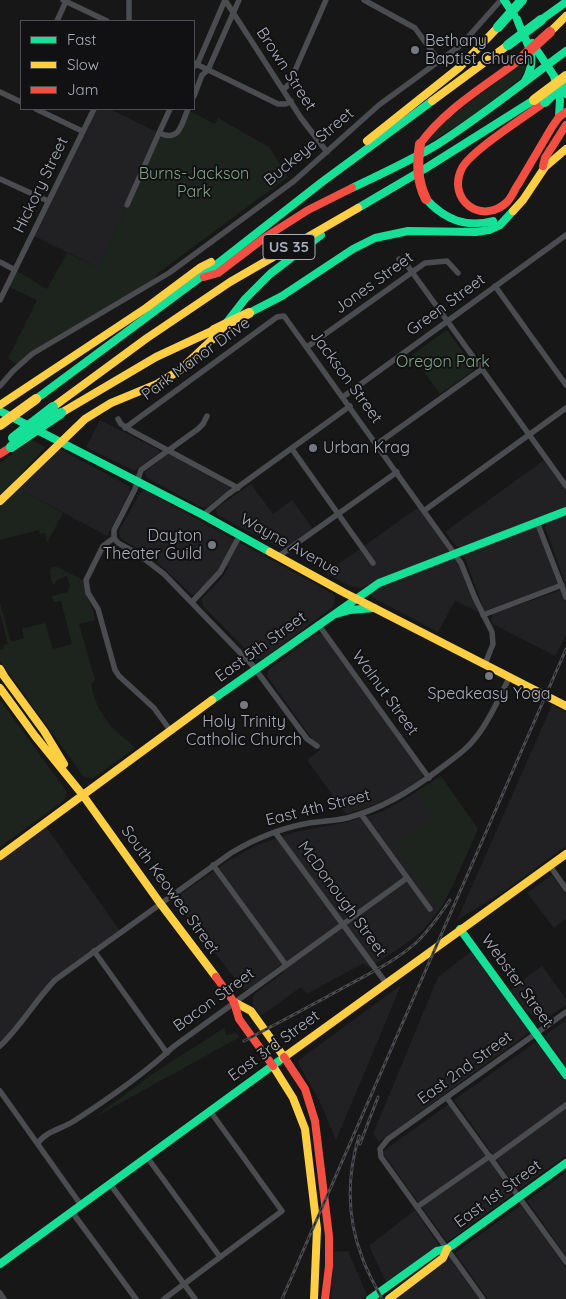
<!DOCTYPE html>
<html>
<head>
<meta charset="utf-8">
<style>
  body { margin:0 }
  #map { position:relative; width:566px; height:1299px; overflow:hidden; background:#171717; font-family:Quicksand,sans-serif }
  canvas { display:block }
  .legend { position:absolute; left:20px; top:20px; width:175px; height:90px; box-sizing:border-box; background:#111113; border:1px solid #4d4f55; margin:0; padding:6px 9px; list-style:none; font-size:15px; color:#a8adb8 }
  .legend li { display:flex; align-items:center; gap:10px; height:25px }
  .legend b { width:25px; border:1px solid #4d4f55 }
</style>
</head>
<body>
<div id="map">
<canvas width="566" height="1299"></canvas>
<ul class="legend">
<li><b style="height:6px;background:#16e098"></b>Fast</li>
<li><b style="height:6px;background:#ffcf43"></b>Slow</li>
<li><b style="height:6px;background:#f24e42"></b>Jam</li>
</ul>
</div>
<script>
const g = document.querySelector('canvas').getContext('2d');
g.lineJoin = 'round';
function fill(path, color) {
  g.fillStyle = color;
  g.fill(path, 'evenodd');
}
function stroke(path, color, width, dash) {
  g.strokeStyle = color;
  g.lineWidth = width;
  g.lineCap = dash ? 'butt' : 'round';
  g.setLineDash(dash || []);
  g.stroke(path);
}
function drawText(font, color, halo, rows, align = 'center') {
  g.font = font + ' Quicksand,sans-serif';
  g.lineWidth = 4;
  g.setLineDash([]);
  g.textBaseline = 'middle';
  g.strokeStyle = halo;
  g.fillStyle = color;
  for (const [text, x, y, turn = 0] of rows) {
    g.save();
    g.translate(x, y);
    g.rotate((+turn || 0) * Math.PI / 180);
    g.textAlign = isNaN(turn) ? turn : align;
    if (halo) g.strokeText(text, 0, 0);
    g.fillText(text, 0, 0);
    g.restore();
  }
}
fill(new Path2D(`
  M94,109H110L159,133L99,268L32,235Z
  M100,420L157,449L159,451V453L134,471L86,447Z
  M57,450H62L129,486L130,492L107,536L17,488Z
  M166,455H170L229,487L230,489L207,507L203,508L147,478L145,472Z
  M544,460L566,490V509L463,548L456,546L445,532Z
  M251,484L273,514L292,500L313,529L285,549H282L217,515L216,509L219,506Z
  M144,490L328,591L333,594L335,598L333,607L266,657L261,659H255L203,606L202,599L221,579L229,567L221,564L216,573L194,595L191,594L151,556L124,541L120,537L119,532L121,527L140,493Z
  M419,507L448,550L447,553L361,588L350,586L326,573Z
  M566,515V585L545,527L548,521Z
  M534,527L537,529L558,584L485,612L464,556L466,553Z
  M452,558L459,562L476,607L480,613L455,601L438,632L372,597L370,593L386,584Z
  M561,590L566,602V635L555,656L493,624L491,619L493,614Z
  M320,634L324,636L422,772L423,776L418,781L397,795L363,809L346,814L307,760L320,750L267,676L268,670L315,635Z
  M552,705L566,712V846L503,892L457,920Z
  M420,790L478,829L451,889L440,909L423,930L410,941L369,968L364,963L307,994L301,987L261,1016L253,1006V997L257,992L284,972L279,966L249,989H243L179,907L178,902L181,894L225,863L255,846L295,832L347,822L382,812Z
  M44,824L121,932L55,980L0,1046V856Z
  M552,875L566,894V919L554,928L527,893Z
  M472,951L531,1031L379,1142L373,1134L438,977Z
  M542,966L566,999V1005L542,1021L539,1020L527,1012L510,990Z
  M401,985L361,1081L336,1140L320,1102L299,1065V1060Z
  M566,1020V1066L544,1036Z
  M537,1041L566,1081V1156L518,1190L454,1100Z
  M449,1104L513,1194L447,1242L382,1152Z
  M566,1172V1256L527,1201Z
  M521,1205L566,1268V1299H488L455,1253Z
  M415,1210L439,1245L386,1282L369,1246Z
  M348,1251L367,1295L362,1299H331L334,1252Z
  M449,1257L479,1299H395Z`), '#212123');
fill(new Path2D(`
  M526,59L527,67L520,79L509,88L469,118L426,145L431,135L447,120Z
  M188,110L215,124L218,118L269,147L288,177L158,273L149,286L46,345L18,366L8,358L37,300L7,286L15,270L47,289L67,253L99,268L159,133L173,136Z
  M447,330L475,369L440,394L412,355Z
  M31,440L46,447L0,496V463Z
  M17,488L63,513L47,543L45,533L40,534L39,530L0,540V507Z
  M53,567H57L83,580C84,596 93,604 95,620L79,624L95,680L91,685C95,702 103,720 116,731C122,737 129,741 135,748L92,779L84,777L0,661V650L4,649V645L8,644L0,614V603L11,642L24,638L22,629L45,623L53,649L72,644L61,601L54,602L52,596L68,592L70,586L67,576L57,580L54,585C51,581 50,575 50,570Z
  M0,700L67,792L65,799L62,802L0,847Z
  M441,776L478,829L451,889L440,909L393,846L433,818L416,792Z
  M224,1028L226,1035L236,1033L240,1037L95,1117L151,1075Z`), '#1d241e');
stroke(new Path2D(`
  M63,0L107,21
  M129,0V21
  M225,0L301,118L327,152
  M364,0L415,28L439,61
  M57,21L66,1
  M194,63L278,104H286L291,101
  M195,66L197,65L225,0
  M283,90L289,84L326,0
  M0,92L21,102
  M194,96L202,75L208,70L239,0
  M36,109L82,131
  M170,109L159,133C180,142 181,125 188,109
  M0,179L48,201
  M127,205L159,133
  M399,259L405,262L412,272L566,486
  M0,262L15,270
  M495,286L566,385
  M0,300L94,109
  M307,347L425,263L447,261L458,273
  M0,386L13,371L32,354L169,273L294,181L379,105L461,45L501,0
  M343,397L566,235
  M207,416L203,424L198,429L141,470L135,489L114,530V538L118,543L138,554L164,574L253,666L307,739L317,746
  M118,419L121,424L130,430L238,488
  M125,428L277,317L284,316L461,563L475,598L492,632L493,644L485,664
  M377,444L482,369
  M292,449L373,563
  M425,510L566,408
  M203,515L227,495L350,406
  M537,522L566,597
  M114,538L103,546L86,580L88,593L98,609L115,670L119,676L154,708L170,730
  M279,556L397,472
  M192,602L220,572L240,535
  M483,615L562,585
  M318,624L429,778
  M361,814L430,909
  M275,832L386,983
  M213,865L286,965
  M550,866L566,889
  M94,951L167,1053
  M0,1046C21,1026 35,1001 55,980L231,853C256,838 281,828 309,823C322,821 334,821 347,818C381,809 409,792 437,771C451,760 466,751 477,736C491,718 500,696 510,676
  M0,1091L81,1205
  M447,1098L566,1262
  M38,1143C46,1131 62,1129 74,1121C108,1099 143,1075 173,1047L407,878
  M147,1157L220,1257
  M492,1159L566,1105
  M110,1184L195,1299
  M417,1207L490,1156
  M72,1212L136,1299
  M0,1293L4,1299
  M164,1299L282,1211L210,1111
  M483,1299L381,1157L380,1149L388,1139L566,1012`), '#4b4c50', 5.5);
stroke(new Path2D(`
  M504,0L514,15
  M517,19C525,43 540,55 525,81
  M541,20L566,2
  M532,43L566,94
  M554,76L560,100L559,117
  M352,188C381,174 410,161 438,144C482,116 524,82 566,51
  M426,199C445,220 466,228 493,221
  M358,208L426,168L534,100
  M249,313L282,296L353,249L375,238L408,231L476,232L489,230L500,225L513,211
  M224,326L245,299L270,274L321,235
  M36,399L198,279L322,182L432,101
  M0,411L203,515L270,552
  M336,614L350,610L374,608
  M212,700L379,583L566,511
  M460,929L566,1075
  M0,1264L283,1058
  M370,1299L437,1251L447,1249L566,1163`), '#16e098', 8);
stroke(new Path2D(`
  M550,32L566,16
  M432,101L508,45
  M367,141L460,67L498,27
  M513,211L523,200L545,167L566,149
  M0,405L146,308L201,267L211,262
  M53,407L147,338L230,282L358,208
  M61,413L156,357L214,330
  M0,501L85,419L111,403L157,384L180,370L217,335L224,326
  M270,552L343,592L566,706
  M0,669L4,676
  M1,672L44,731L64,764
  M0,688L35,736L82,794L160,903L216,977
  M0,856L212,700
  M234,1002L251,1011L284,1057
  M283,1058L566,854
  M273,1066L293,1098L305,1129L317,1229L314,1299
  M389,1299L443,1258L447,1249`), '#ffcf43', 8);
stroke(new Path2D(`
  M545,102C526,116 472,150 462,168C446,200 482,226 507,202C512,197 515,188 519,183C530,164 541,146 552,127L559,117L566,112
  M420,144C445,109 484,87 518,61
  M543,166L545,158L566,125
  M204,277L218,273L264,238L308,210L352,188
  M0,454L11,447
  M216,977L234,1002L239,1019L273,1066
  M284,1057L305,1089L315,1121L329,1236V1266L325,1299`), '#f24e42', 8);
const rail = new Path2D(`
  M244,1041C280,1022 316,1003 352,983C374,971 398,959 417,942C430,929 440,915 450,900
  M359,1136C347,1176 347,1218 362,1257C367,1272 375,1285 382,1299
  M360,1144L378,1097
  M282,1299L566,649`);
stroke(rail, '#4b4c4f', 3);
stroke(rail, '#111113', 1, [4]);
stroke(new Path2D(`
  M498,27L522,0
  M508,45L541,20
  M545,102L564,83
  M13,438L53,407
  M11,447L61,413`), '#16e098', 10);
stroke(new Path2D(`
  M534,100L566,76
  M214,330L249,313
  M0,425L36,399`), '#ffcf43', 10);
stroke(new Path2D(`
  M518,61L550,32
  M420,144C417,164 417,181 426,199`), '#f24e42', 10);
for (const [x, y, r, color] of [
  [415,50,5,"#757880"],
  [313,448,5,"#757880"],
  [212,545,5,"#757880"],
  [489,676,5,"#757880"],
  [244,705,5,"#757880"]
]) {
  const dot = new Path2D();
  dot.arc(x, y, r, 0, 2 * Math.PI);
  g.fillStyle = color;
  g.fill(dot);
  stroke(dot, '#111113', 2);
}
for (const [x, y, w] of [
  [289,247,52]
]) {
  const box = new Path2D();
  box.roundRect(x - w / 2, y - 12.5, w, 25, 4);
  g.fillStyle = '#111113';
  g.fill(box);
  stroke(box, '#a8adb8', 1);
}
drawText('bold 15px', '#a8adb8', null, [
  ["US 35",289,247]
]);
drawText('16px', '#a8adb8', '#111113', [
  ["Bethany",425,41],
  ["Baptist Church",425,59],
  ["Urban Krag",323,448],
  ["Dayton",202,536,"right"],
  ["Theater Guild",202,554,"right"],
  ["Speakeasy Yoga",489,694,"center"],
  ["Holy Trinity",244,722,"center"],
  ["Catholic Church",244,740,"center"]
], 'left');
drawText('16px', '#a8adb8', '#111113', [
  ["Brown Street",286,69,57],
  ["Buckeye Street",309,147,-40],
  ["Hickory Street",41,185,-64],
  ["Jones Street",374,283,-36],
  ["Green Street",446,305,-36],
  ["Park Manor Drive",196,359,-36],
  ["Jackson Street",346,377,54],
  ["Wayne Avenue",290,545,29],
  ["East 5th Street",261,647,-36],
  ["Walnut Street",385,693,54],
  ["East 4th Street",318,808,-14],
  ["South Keowee Street",170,890,54],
  ["McDonough Street",342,899,54],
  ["Webster Street",517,981,54],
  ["Bacon Street",214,1000,-36],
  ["East 3rd Street",274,1046,-36],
  ["East 2nd Street",465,1068,-36],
  ["East 1st Street",498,1194,-36]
]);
drawText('16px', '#7fa381', '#111113', [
  ["Burns-Jackson",194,174],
  ["Park",194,192],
  ["Oregon Park",443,362]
]);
</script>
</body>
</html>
